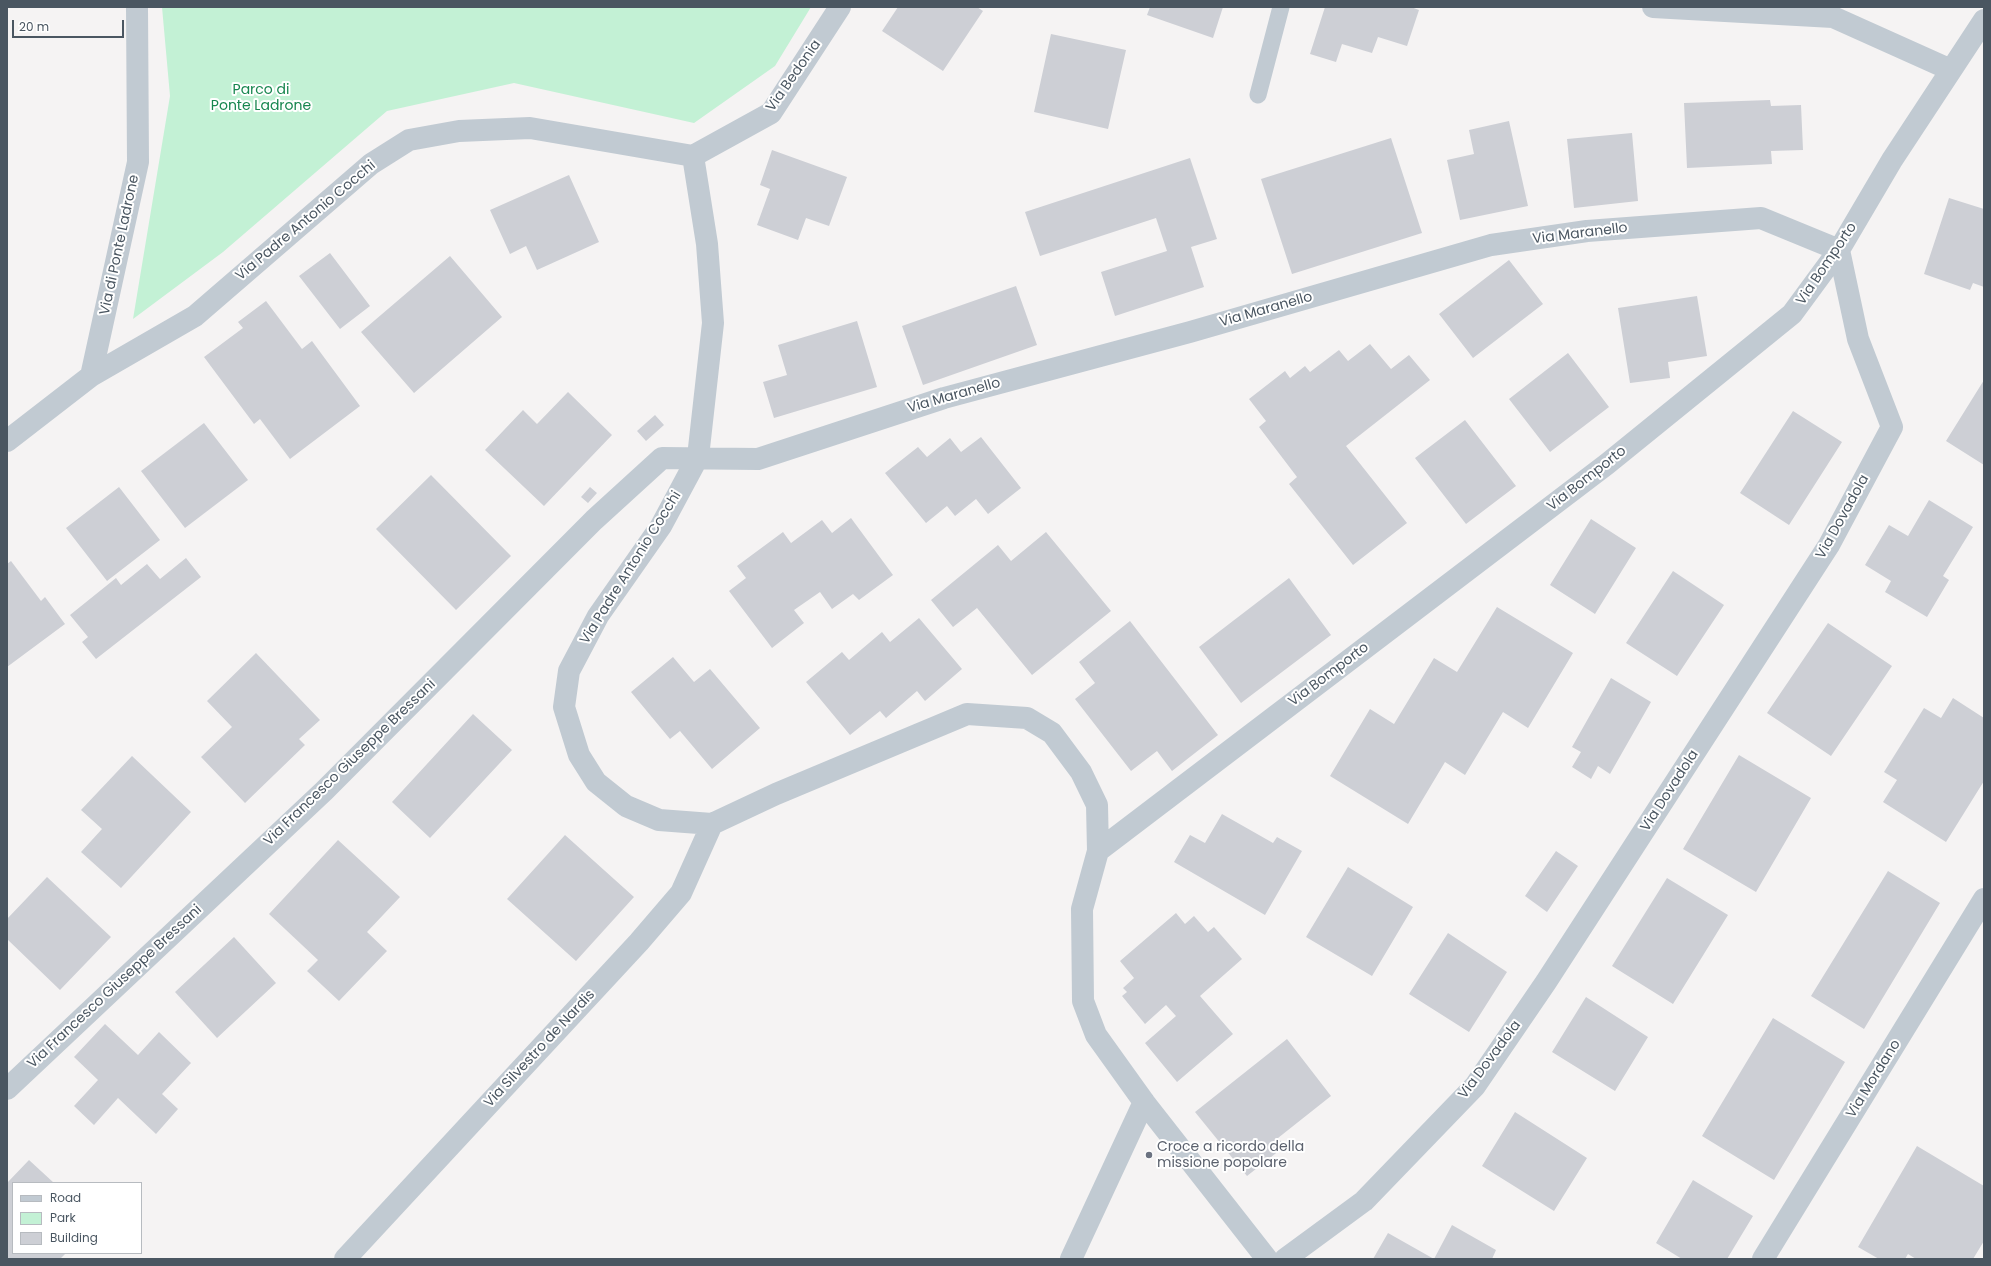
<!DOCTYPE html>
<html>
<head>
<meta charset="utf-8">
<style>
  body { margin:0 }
  #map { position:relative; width:1991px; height:1266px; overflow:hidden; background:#f5f3f3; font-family:Poppins,sans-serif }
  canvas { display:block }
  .frame { position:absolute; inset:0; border:8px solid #4a5661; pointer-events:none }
  .legend { position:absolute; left:12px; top:1182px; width:130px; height:72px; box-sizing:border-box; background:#fff; border:1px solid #b7bbc0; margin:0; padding:5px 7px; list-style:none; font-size:12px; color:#4a5661 }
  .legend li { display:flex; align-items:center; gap:8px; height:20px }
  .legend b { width:20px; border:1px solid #b7bbc0 }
  .scale { position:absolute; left:12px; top:20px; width:112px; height:18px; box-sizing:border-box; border:2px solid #4a5661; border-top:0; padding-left:5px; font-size:12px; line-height:14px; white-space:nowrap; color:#4a5661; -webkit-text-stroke:3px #fff; paint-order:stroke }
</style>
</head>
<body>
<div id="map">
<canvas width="1991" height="1266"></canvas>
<div class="frame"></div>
<ul class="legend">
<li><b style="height:5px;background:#c1cad2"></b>Road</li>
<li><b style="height:11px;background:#c3f1d5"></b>Park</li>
<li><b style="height:11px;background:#cdcfd5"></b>Building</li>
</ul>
<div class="scale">20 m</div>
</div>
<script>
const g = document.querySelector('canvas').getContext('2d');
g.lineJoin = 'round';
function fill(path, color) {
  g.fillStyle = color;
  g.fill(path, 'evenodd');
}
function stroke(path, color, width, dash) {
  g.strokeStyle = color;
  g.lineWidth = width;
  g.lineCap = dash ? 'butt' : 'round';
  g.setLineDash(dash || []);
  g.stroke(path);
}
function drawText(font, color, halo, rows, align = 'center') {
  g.font = font + ' Poppins,sans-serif';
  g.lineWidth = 4;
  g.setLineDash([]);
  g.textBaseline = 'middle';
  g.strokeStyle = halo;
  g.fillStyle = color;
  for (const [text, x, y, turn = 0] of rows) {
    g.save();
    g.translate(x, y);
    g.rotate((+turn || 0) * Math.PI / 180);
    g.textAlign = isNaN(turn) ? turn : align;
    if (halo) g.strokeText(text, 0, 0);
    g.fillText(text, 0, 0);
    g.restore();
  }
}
fill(new Path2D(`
  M162,7H811L775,66L694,123L514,83L387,111L223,252L133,319L170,96Z`), '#c3f1d5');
fill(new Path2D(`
  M898,7H977L983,11L943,71L882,31Z
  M1150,7H1223L1213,38L1147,15Z
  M1325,7H1411L1419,10L1407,46L1378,37L1372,53L1342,44L1336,62L1310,54Z
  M1051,34L1126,50L1108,129L1034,112Z
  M1770,100L1771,106L1801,105L1803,150L1771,151L1772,164L1687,168L1684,103Z
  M1509,121L1528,206L1460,220L1447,160L1474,154L1469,130Z
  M1632,133L1638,201L1574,208L1567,139Z
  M1391,138L1422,233L1292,274L1261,179Z
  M772,150L847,177L829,226L806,218L798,240L757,225L770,189L760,185Z
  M1190,158L1217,239L1191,247L1204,287L1115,316L1101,272L1167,251L1156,218L1040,256L1025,212Z
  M569,175L599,242L537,270L526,246L510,254L490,210Z
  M1949,198L1984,209V287L1973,283L1970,290L1924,274Z
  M330,253L370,306L340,329L299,276Z
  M450,256L502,317L414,393L361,332Z
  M1509,260L1543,304L1473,358L1439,314Z
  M1016,286L1037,345L923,385L902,326Z
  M1697,296L1707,356L1668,362L1670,378L1630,383L1618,308Z
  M266,301L302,349L312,341L360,406L290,459L260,419L254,424L204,357L243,328L238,322Z
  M857,321L877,387L774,418L763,382L787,375L778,345Z
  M1370,344L1391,369L1409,355L1430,380L1346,446L1407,523L1353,565L1289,484L1297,477L1259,427L1266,421L1249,399L1285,371L1290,378L1305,366L1310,372L1339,350L1348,361Z
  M1568,353L1609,407L1550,452L1509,399Z
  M1984,380V465L1946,441Z
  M568,392L612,435L544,506L485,450L523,410L537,424Z
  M1793,411L1842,442L1789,525L1740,493Z
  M655,415L664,425L646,441L637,431Z
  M1465,420L1516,486L1466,524L1415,458Z
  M204,423L248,480L185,528L141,471Z
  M981,437L1021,488L988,514L976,499L955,516L947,506L926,523L885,473L918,447L927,457L950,438L961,452Z
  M431,475L511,556L456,610L376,529Z
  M119,487L160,540L107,581L66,528Z
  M590,487L597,493L588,503L581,497Z
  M1929,500L1973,527L1943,576L1949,580L1927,617L1885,592L1891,581L1865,565L1889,525L1908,536Z
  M851,518L893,575L859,600L853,594L832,609L820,592L794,610L804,623L772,648L729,591L746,578L737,566L783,532L791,543L822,520L832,533Z
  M1591,519L1636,548L1595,614L1550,585Z
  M1046,532L1111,611L1032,675L977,608L953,627L931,600L998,545L1011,561Z
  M186,558L201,577L96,659L82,642L88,637L70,615L116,578L121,585L147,564L160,579Z
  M11,561L41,601L45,597L65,624L7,667V564Z
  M1673,571L1724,605L1677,676L1626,643Z
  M1289,578L1331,635L1241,703L1199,647Z
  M1497,607L1573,653L1528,728L1503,712L1465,775L1445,762L1408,824L1330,776L1370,709L1394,724L1434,658L1457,672Z
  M919,618L962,669L925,701L917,691L886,718L880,711L850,735L806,682L842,652L849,660L882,632L890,642Z
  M1130,621L1218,735L1172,771L1157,751L1131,771L1075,699L1095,683L1079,662Z
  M1828,623L1892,666L1831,756L1767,713Z
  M256,653L320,720L299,739L305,745L245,803L201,757L232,727L207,701Z
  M673,657L694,682L710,669L760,728L712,769L680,731L670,739L631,692Z
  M1611,678L1651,702L1610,774L1598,766L1591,779L1572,767L1581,752L1572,747Z
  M1953,698L1984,718V781L1946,842L1883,802L1897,780L1884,772L1924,708L1941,718Z
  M473,714L512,750L430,838L392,802Z
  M1739,755L1811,798L1756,892L1683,849Z
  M132,756L191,812L121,888L81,852L102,829L81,810Z
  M1222,814L1273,843L1277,837L1302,851L1265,915L1174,862L1190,835L1205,843Z
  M565,835L634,897L576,961L507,899Z
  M338,840L400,897L367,932L387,951L339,1001L307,971L318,960L269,914Z
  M1556,851L1578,866L1547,912L1525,896Z
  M1348,867L1413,907L1372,976L1306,937Z
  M1888,871L1940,903L1864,1029L1811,996Z
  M47,877L111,937L60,990L7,939V919Z
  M1667,878L1728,915L1673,1004L1612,966Z
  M1176,913L1185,924L1194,916L1208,932L1214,927L1242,959L1200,996L1233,1034L1177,1082L1145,1043L1176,1016L1166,1005L1145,1024L1122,996L1127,992L1123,988L1134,978L1120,961Z
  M1448,933L1507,972L1469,1032L1409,994Z
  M234,937L276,983L217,1038L175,992Z
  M1586,997L1648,1037L1615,1091L1552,1052Z
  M1773,1018L1845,1062L1774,1180L1702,1136Z
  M105,1024L138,1055L159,1032L191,1063L162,1094L178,1109L156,1134L118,1098L94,1125L74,1106L98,1080L74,1057Z
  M1287,1039L1331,1096L1278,1138L1285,1146L1247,1176L1195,1112Z
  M1515,1112L1587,1158L1554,1211L1482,1166Z
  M1917,1146L1984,1186V1241L1973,1259H1916L1908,1254L1905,1259H1879L1858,1247Z
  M29,1160L54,1183H13V1253H66L60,1259H7V1183Z
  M1693,1180L1753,1216L1727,1259H1682L1656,1243Z
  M1452,1225L1496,1250L1492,1259H1373L1388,1233L1434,1259Z`), '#cdcfd5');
stroke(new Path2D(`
  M1258,95L1281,7`), '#c1cad2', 17);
stroke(new Path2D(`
  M1653,7L1833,17L1951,70
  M693,156L771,113L840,7
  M91,376L195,316L371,164L409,140L459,131L530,128L693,156L707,244L713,323L698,457L661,526L598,616L569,671L564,707L579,755L596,782L626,806L659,820L712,824L776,794L967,714L1027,718L1052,733L1081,772L1097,805L1098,851L1082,909L1083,1001L1096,1035L1144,1102L1267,1259
  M7,441L91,376L138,162L137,7
  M1098,851L1607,464L1792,314L1839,250L1892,160L1984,20
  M7,1089L324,791L594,520L662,458L758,459L944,398L1190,332L1491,245L1587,231L1761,218L1839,250L1858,339L1892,427L1829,545L1546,982L1475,1086L1364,1201L1285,1259
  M345,1259L639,942L681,893L712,824
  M1071,1259L1144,1102
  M1763,1259L1984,899`), '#c1cad2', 22);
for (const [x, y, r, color] of [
  [1149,1155,4,"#6b7280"]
]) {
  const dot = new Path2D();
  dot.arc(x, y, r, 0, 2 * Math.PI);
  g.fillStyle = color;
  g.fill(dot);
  stroke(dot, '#fff', 1.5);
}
drawText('14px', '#4a5661', '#fff', [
  ["Via Bedonia",794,76,-55],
  ["Via Padre Antonio Cocchi",306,221,-40],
  ["Via Maranello",1580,234,-7],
  ["Via di Ponte Ladrone",120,245,-78],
  ["Via Bomporto",1827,264,-56],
  ["Via Maranello",1266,310,-16],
  ["Via Maranello",954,396,-16],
  ["Via Bomporto",1587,479,-38],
  ["Via Dovadola",1843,517,-61],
  ["Via Padre Antonio Cocchi",631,568,-58],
  ["Via Bomporto",1329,675,-37],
  ["Via Francesco Giuseppe Bressani",350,763,-44],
  ["Via Dovadola",1670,791,-57],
  ["Via Francesco Giuseppe Bressani",115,987,-43],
  ["Via Silvestro de Nardis",540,1049,-47],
  ["Via Dovadola",1490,1060,-53],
  ["Via Mordano",1874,1079,-58]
]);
drawText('14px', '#17864f', '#fff', [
  ["Parco di",261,90],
  ["Ponte Ladrone",261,106]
]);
drawText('14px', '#5b616d', '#fff', [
  ["Croce a ricordo della",1157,1147],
  ["missione popolare",1157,1163]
], 'left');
</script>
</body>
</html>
